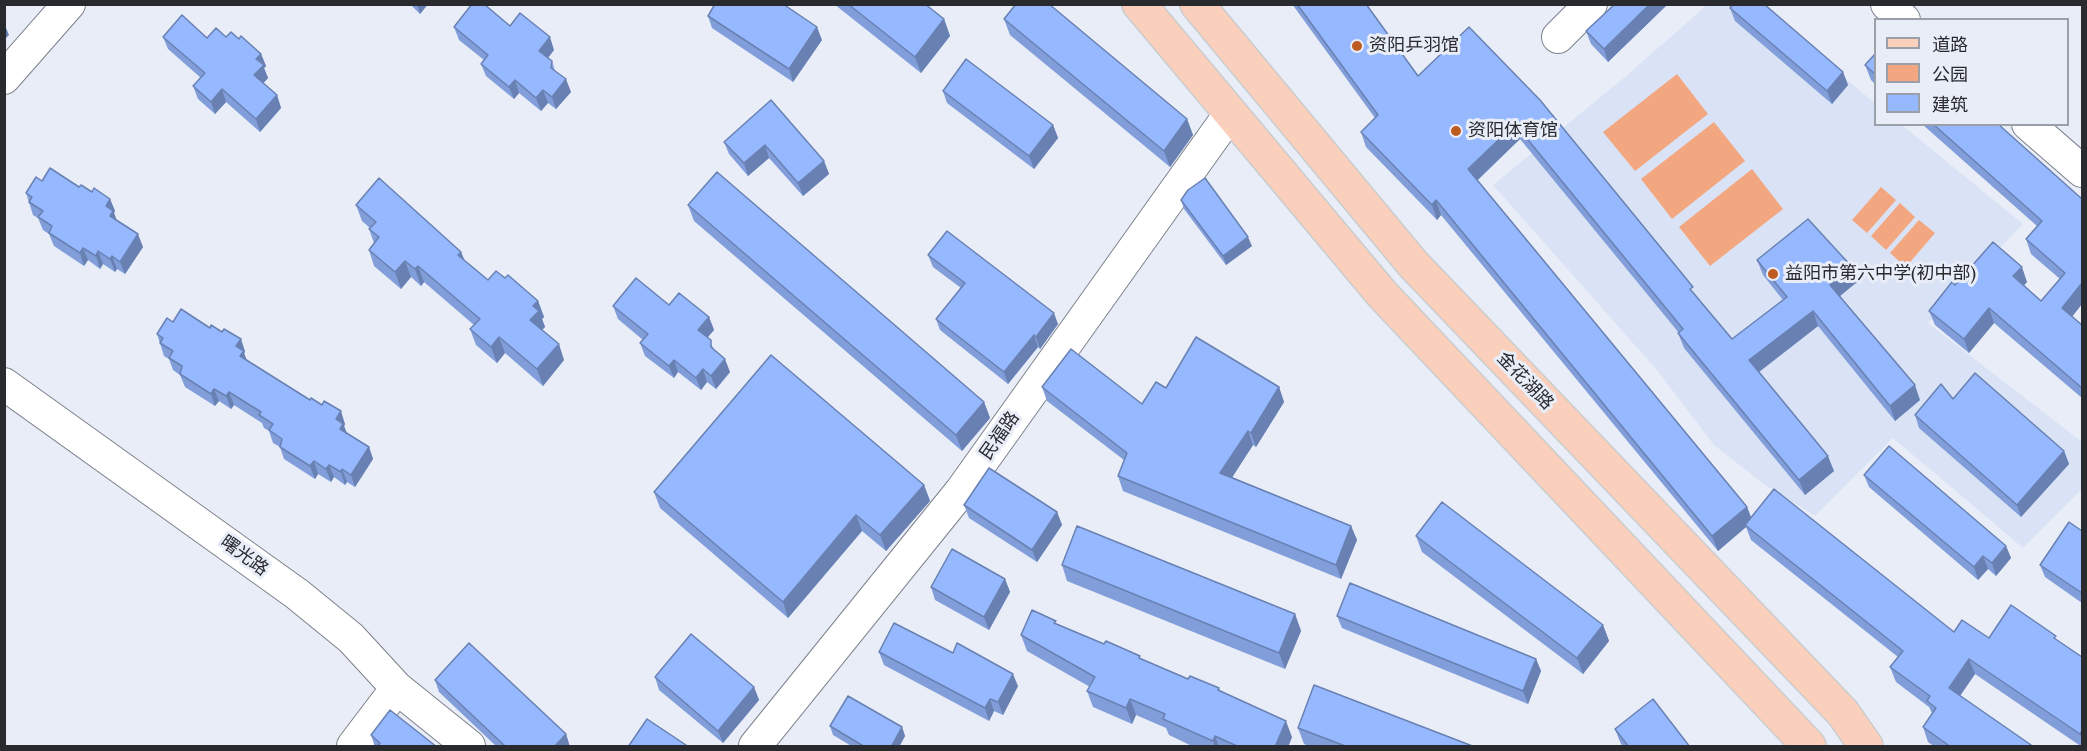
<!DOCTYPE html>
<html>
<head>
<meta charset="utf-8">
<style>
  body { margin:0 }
  #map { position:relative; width:2087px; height:751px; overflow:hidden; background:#e8edf8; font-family:Lora,"Noto Sans SC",serif }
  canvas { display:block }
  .frame { position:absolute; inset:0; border:6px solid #282a2e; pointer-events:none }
  .legend { position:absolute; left:1874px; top:18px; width:195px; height:108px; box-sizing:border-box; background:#e8edf8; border:2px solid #9b9fa7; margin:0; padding:8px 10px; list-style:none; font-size:18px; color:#282a2e }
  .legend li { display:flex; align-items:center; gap:12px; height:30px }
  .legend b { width:30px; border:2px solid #9b9fa7 }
</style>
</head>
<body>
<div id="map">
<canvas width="2087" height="751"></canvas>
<div class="frame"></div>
<ul class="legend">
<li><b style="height:8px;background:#fad0bc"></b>道路</li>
<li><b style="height:16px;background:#f3a781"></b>公园</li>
<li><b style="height:16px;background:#96b8ff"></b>建筑</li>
</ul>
</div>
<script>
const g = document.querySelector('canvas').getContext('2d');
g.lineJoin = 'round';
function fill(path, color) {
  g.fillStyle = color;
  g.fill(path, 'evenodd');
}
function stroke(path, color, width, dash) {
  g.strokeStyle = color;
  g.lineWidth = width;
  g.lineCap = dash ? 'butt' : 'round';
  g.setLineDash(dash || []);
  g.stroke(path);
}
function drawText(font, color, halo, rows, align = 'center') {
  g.font = font + ' Lora,"Noto Sans SC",serif';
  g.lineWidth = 6;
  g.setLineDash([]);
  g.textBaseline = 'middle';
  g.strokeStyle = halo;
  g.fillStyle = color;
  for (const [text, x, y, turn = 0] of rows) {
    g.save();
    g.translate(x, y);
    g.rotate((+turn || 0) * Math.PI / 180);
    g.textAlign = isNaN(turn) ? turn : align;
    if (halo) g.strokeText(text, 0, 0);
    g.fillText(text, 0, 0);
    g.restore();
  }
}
fill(new Path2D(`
  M1707,5H1755L1875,103L1876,124L1902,125L2023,224L1928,323L2082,442V489L2023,548L1893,438L1815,516L1765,485L1714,445L1656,369L1493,185L1625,77Z`), '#dae3f5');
fill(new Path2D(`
  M1677,74L1708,114L1635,171L1603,132Z
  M1714,122L1745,161L1672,219L1641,179Z
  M1752,169L1783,209L1710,266L1679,227Z
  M1881,187L1896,200L1867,233L1852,220Z
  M1900,203L1915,217L1886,250L1871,236Z
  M1919,220L1935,233L1906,267L1890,253Z`), '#f3a781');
const minor = new Path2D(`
  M1887,4L1904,20
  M1558,37L1591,4
  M4,78L69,4
  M2028,124L2082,171
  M4,384L297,594L351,638L397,688L469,746
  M353,746L397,688
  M755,746L961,491L1230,114`);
const major = new Path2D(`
  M1139,4L1382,294L1809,746
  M1197,4L1413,264L1843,713L1866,746`);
stroke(minor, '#7c818b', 34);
stroke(major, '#cbcccd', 36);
stroke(minor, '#fff', 32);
stroke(major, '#fad0bc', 33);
fill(new Path2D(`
  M410,4H428L420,14Z
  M834,4H925L944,19L950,36L921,73Z
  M1292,4H1366L1418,76L1469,27L1732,339L1783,300L1763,275L1757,260L1857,282L1840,296L1920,400L1895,421L1818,326L1759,372L1834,471L1805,495L1684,348L1678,333H1679L1520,139L1477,181L1747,507L1751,518L1954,632L1989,638L2057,640L2082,657V747L1975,674L1960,696L2034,747H1935L1928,742L1923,727L1932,713L1929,707L1896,682L1890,667L1898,657L1751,540L1746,527L1718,551L1441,215L1437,220L1366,147L1361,132L1375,118Z
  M1615,4H1668L1608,62L1591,44L1586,31Z
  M1730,8L1843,72L1848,85L1832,104L1735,21Z
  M708,16L822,40L793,82L712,28Z
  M1004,19L1187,119L1193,135L1170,167L1010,35Z
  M510,26L554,50L548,58L552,61L555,71L571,92L556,109L548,103L541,111L519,93L514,99L486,76L481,64L484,60L459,40L454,27Z
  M163,37L207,38L226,37L239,39L261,54L266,66L264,68L268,78L263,83L277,95L281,108L260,132L226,102L215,114L198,99L193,86L201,78L168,49Z
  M1875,54V84L1871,80L1865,65Z
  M943,91L1053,125L1058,138L1034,169L947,103Z
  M771,100L824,161L829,174L803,196L769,158L748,176L729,154L724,142Z
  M1922,124H1998L2082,304L2072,316L2082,325V398L1994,323L1969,353L1935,325L1929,311L1955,285L2027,282L2024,285L2041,301L2060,279L2031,254L2026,239L2037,226Z
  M42,181L79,187L110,199L115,211L114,213L116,220L143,247L125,274L117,269L115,272L103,264L100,269L88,260L84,266L54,246L49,234L43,230L38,218L33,215L26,193Z
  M1181,200L1252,246L1226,265L1184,209Z
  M356,205L461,252L465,261L488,280L505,278L538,301L544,317L542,319L545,327L542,330L564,360L543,386L505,353L497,363L476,345L470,329L474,325L424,282L421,286L411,277L401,289L374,266L369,250L374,243L369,229L370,228L362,221Z
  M688,205L984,402L990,418L962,451L694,221Z
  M928,255L1058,324L1040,349L1038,347L1008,384L940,330L936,319L961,288L933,267Z
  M669,305L709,317L714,330L707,337L715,351L730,372L716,389L707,382L701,390L678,372L674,378L645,356L640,343L643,340L618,319L613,306Z
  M173,322L210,328L241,339L245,352L244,353L247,361L345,424L344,426L347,433L369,447L373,459L355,487L347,482L345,485L334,477L331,482L318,474L315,479L284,459L280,447L273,443L269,431L264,428L262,423L234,405L231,409L219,401L215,406L185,387L180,375L173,370L169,359L164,356L157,334Z
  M1042,387L1142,404L1166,388L1279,387L1284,402L1256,447L1253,445L1232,477L1351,526L1357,540L1341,579L1123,491L1118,476L1124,460L1047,401Z
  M1953,399L2064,451L2069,464L2021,517L1919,428L1915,415Z
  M1864,475L2006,546L2011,558L1996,576L1988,569L1978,580L1869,487Z
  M924,485L930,501L886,551L862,531L788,618L660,508L654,492Z
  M964,505L1057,512L1062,525L1037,562L969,518Z
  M2082,531V603L2045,577L2040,565Z
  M1416,536L1603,625L1609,641L1583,674L1422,552Z
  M1062,565L1295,614L1301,631L1285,669L1067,581Z
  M1005,579L1010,592L989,630L935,600L931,587Z
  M1337,616L1536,659L1541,671L1528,704L1342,628Z
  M1057,624L1188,679L1219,688L1220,692L1292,737L1288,747H1194L1169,735L1166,728L1136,715L1132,724L1093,707L1087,691L1090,687L1027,651L1021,635Z
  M879,652L953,653L1018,686L1003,715L994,711L989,721L884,665Z
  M655,677L754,687L759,700L723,743L659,690Z
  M435,680L566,734L570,747H497L439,692Z
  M830,726L902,727L905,736L899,747H853L833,735Z
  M1298,728L1475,747H1311L1304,744Z
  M1615,729L1690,747H1623L1620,742Z
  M371,735L437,747H375Z`), '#819edb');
fill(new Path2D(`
  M417,4H428L420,14Z
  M1650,4H1668L1608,62L1604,49Z
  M944,19L950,36L921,73L915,57Z
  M4,23L9,35L4,40Z
  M817,27L822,40L793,82L789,69Z
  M550,37L554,50L543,64L539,51Z
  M261,54L266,66L264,68L268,78L259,88L254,75L256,59Z
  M1843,72L1848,85L1832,104L1827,91Z
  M566,79L571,92L556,109L552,97Z
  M515,80L519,93L514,99L509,87Z
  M222,89L226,102L215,114L211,102Z
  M543,90L548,103L541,111L536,98Z
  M277,95L281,108L260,132L256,119Z
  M1187,119L1193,135L1170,167L1164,151Z
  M1515,124L1520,139L1473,184L1468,169Z
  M1053,125L1058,138L1034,169L1029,156Z
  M765,145L769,158L748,176L744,163Z
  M824,161L829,174L803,196L798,183Z
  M110,199L115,211L114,213L118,223L114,228L106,206Z
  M1436,200L1441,215L1437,220L1432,205Z
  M138,234L143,247L125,274L120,262Z
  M1248,237L1252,246L1226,265L1223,256Z
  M83,248L88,260L84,266L80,253Z
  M98,251L103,264L100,269L96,256Z
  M461,252L467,268L458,255Z
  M112,256L117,269L115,272L110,259Z
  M405,261L411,277L401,289L395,272Z
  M418,266L424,282L421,286L415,269Z
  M1852,267L1857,282L1835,300L1830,285Z
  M2022,267L2027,282L2019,291L2013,276Z
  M2082,283V304L2068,322L2062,308Z
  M538,301L544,317L542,319L545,327L536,336L530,320L533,306Z
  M1989,308L1994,323L1969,353L1964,339Z
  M1813,311L1818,326L1755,375L1749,360Z
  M1054,313L1058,324L1040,349L1036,337Z
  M709,317L714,330L703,343L698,330Z
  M1034,335L1038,347L1008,384L1004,372Z
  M499,337L505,353L497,363L491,347Z
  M241,339L245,352L244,353L248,364L245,369L236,346Z
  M559,344L564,360L543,386L537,369Z
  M725,359L730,372L716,389L711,376Z
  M674,360L678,372L674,378L669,366Z
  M703,369L707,382L701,390L696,378Z
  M1915,385L1920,400L1895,421L1890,406Z
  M1279,387L1284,402L1256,447L1251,433Z
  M214,389L219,401L215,406L211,394Z
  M229,392L234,405L231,409L226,396Z
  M984,402L990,418L962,451L956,435Z
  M341,411L345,424L344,426L348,437L345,442L336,419Z
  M1248,431L1253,445L1226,487L1220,473Z
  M369,447L373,459L355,487L351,475Z
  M2064,451L2069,464L2021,517L2017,505Z
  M1828,456L1834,471L1805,495L1799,480Z
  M314,461L318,474L315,479L310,466Z
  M329,465L334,477L331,482L326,469Z
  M342,469L347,482L345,485L341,472Z
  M924,485L930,501L886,551L880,535Z
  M1747,507L1753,522L1745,525L1746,527L1718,551L1712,536Z
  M1057,512L1062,525L1037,562L1032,550Z
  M856,515L862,531L788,618L783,602Z
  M1351,526L1357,540L1341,579L1336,565Z
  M2006,546L2011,558L1996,576L1992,563Z
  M1983,556L1988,569L1978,580L1974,567Z
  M1005,579L1010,592L989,630L984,617Z
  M1295,614L1301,631L1285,669L1279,653Z
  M1603,625L1609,641L1583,674L1577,658Z
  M1536,659L1541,671L1528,704L1523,691Z
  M1969,659L1975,674L1955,703L1949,688Z
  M1013,674L1018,686L1003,715L998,702Z
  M754,687L759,700L723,743L718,731Z
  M990,699L994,711L989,721L985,708Z
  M1130,699L1136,715L1132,724L1126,708Z
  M1286,721L1292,737L1288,747H1275Z
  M902,727L905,736L899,747H891Z
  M2082,730V741L2080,734Z
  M566,734L570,747H554Z
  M1215,736L1219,747H1215L1213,741Z`), '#6981b2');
const building = new Path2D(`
  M472,4H484L510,26L520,13L550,37L539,51L552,61L551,68L566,79L552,97L543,90L536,98L515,80L509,87L481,64L488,55L454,27Z
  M715,4H783L817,27L789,69L708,16Z
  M848,4H925L944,19L915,57Z
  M1016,4H1049L1187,119L1164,151L1004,19Z
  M1297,4H1366L1418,76L1469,27L1540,100L1693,287L1690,289L1732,339L1787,297L1757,260L1808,219L1852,267L1830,285L1915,385L1890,406L1813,311L1749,360L1828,456L1799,480L1678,333L1683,329L1515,124L1468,169L1747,507L1712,536L1436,200L1432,205L1361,132L1378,115Z
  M1615,4H1650L1604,49L1586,31Z
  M1733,4H1764L1843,72L1827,91L1730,8Z
  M182,15L207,38L216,28L226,37L231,32L239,39L241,36L261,54L256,59L264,65L254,75L277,95L256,119L222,89L211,102L193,86L205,73L163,37Z
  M1875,54V74L1865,65Z
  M966,59L1053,125L1029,156L943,91Z
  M771,100L824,161L798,183L765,145L744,163L724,142Z
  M1933,124H1998L2082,199V283L2062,308L2082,325V388L1989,308L1964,339L1929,311L1952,282L1955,285L1993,242L2022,267L2013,276L2041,301L2065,273L2026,239L2042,221Z
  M50,168L79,187L81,185L92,192L94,188L110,199L106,206L113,211L110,216L138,234L120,262L112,256L110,259L98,251L96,256L83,248L80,253L49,233L52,226L38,217L43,211L29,202L32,197L26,193L36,177L42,181Z
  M717,172L984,402L956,435L688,205Z
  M379,178L461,252L458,255L488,280L496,271L505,278L508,275L538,301L533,306L539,311L530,320L559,344L537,369L499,337L491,347L470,329L480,319L418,266L415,269L405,261L395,272L369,250L379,237L369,229L376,222L356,205Z
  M1205,178L1248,237L1223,256L1181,200L1188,190Z
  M947,231L1054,313L1036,337L1034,335L1004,372L936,319L965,283L928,255Z
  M636,278L669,305L679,293L709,317L698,330L711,340V347L725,359L711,376L703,369L696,378L674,360L669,366L640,343L648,334L613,306Z
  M181,309L210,328L211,325L222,332L224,329L241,339L236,346L244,351L240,356L310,400L311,398L322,405L324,401L341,411L336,419L343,424L340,429L369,447L351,475L342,469L341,472L329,465L326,469L314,461L310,466L280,447L282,439L269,430L273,424L259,415L261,412L229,392L226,396L214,389L211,394L180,374L182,366L169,358L173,351L160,343L163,338L157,334L167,318L173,322Z
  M1196,337L1279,387L1251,433L1248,431L1220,473L1351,526L1336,565L1118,476L1127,453L1042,387L1071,349L1142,404L1156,382L1166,388Z
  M771,355L924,485L880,535L856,515L783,602L654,492Z
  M1975,373L2064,451L2017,505L1915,415L1941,384L1953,399Z
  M1889,446L2006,546L1992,563L1983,556L1974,567L1864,475Z
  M989,468L1057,512L1032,550L964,505Z
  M1774,489L1954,632L1962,620L1989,638L2011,605L2056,636L2054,638L2082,657V730L2080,734L1969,659L1949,688L2034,747H1951L1923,727L1936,708L1927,701L1930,696L1890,667L1903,651L1745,525Z
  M1442,502L1603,625L1577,658L1416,536Z
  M2069,522L2082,531V593L2040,565Z
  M1077,526L1295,614L1279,653L1062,565Z
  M952,549L1005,579L984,617L931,587Z
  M1350,583L1536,659L1523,691L1337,616Z
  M1032,610L1056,621L1054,623L1104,644L1106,641L1140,656L1139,658L1188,679L1190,676L1219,688L1218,690L1286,721L1275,747H1239L1215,736L1213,741L1163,719L1165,714L1130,699L1126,708L1087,691L1095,677L1021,635Z
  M894,623L953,653L957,643L1013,674L998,702L990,699L985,708L879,652Z
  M691,634L754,687L718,731L655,677Z
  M469,643L566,734L554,747H506L435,680Z
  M1314,685L1475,747H1348L1298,728Z
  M848,696L902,727L891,747H865L830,726Z
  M1653,699L1690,747H1629L1615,729Z
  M390,710L437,747H377L380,743L371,735Z
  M647,719L689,747H628Z`);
fill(building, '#96b8ff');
stroke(building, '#6981b2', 1.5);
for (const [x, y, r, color] of [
  [1357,46,6,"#be5b21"],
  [1456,131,6,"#be5b21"],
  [1773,274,6,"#be5b21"]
]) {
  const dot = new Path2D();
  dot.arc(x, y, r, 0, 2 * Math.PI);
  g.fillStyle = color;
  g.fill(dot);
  stroke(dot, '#e8edf8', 2);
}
drawText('18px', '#282a2e', '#e8edf8', [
  ["资阳乒羽馆",1369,46],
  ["资阳体育馆",1468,131],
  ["益阳市第六中学(初中部)",1785,274]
], 'left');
drawText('18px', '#282a2e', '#e8edf8', [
  ["金花湖路",1525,381,46],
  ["民福路",1000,436,-55],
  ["曙光路",244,556,36]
]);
</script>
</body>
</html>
